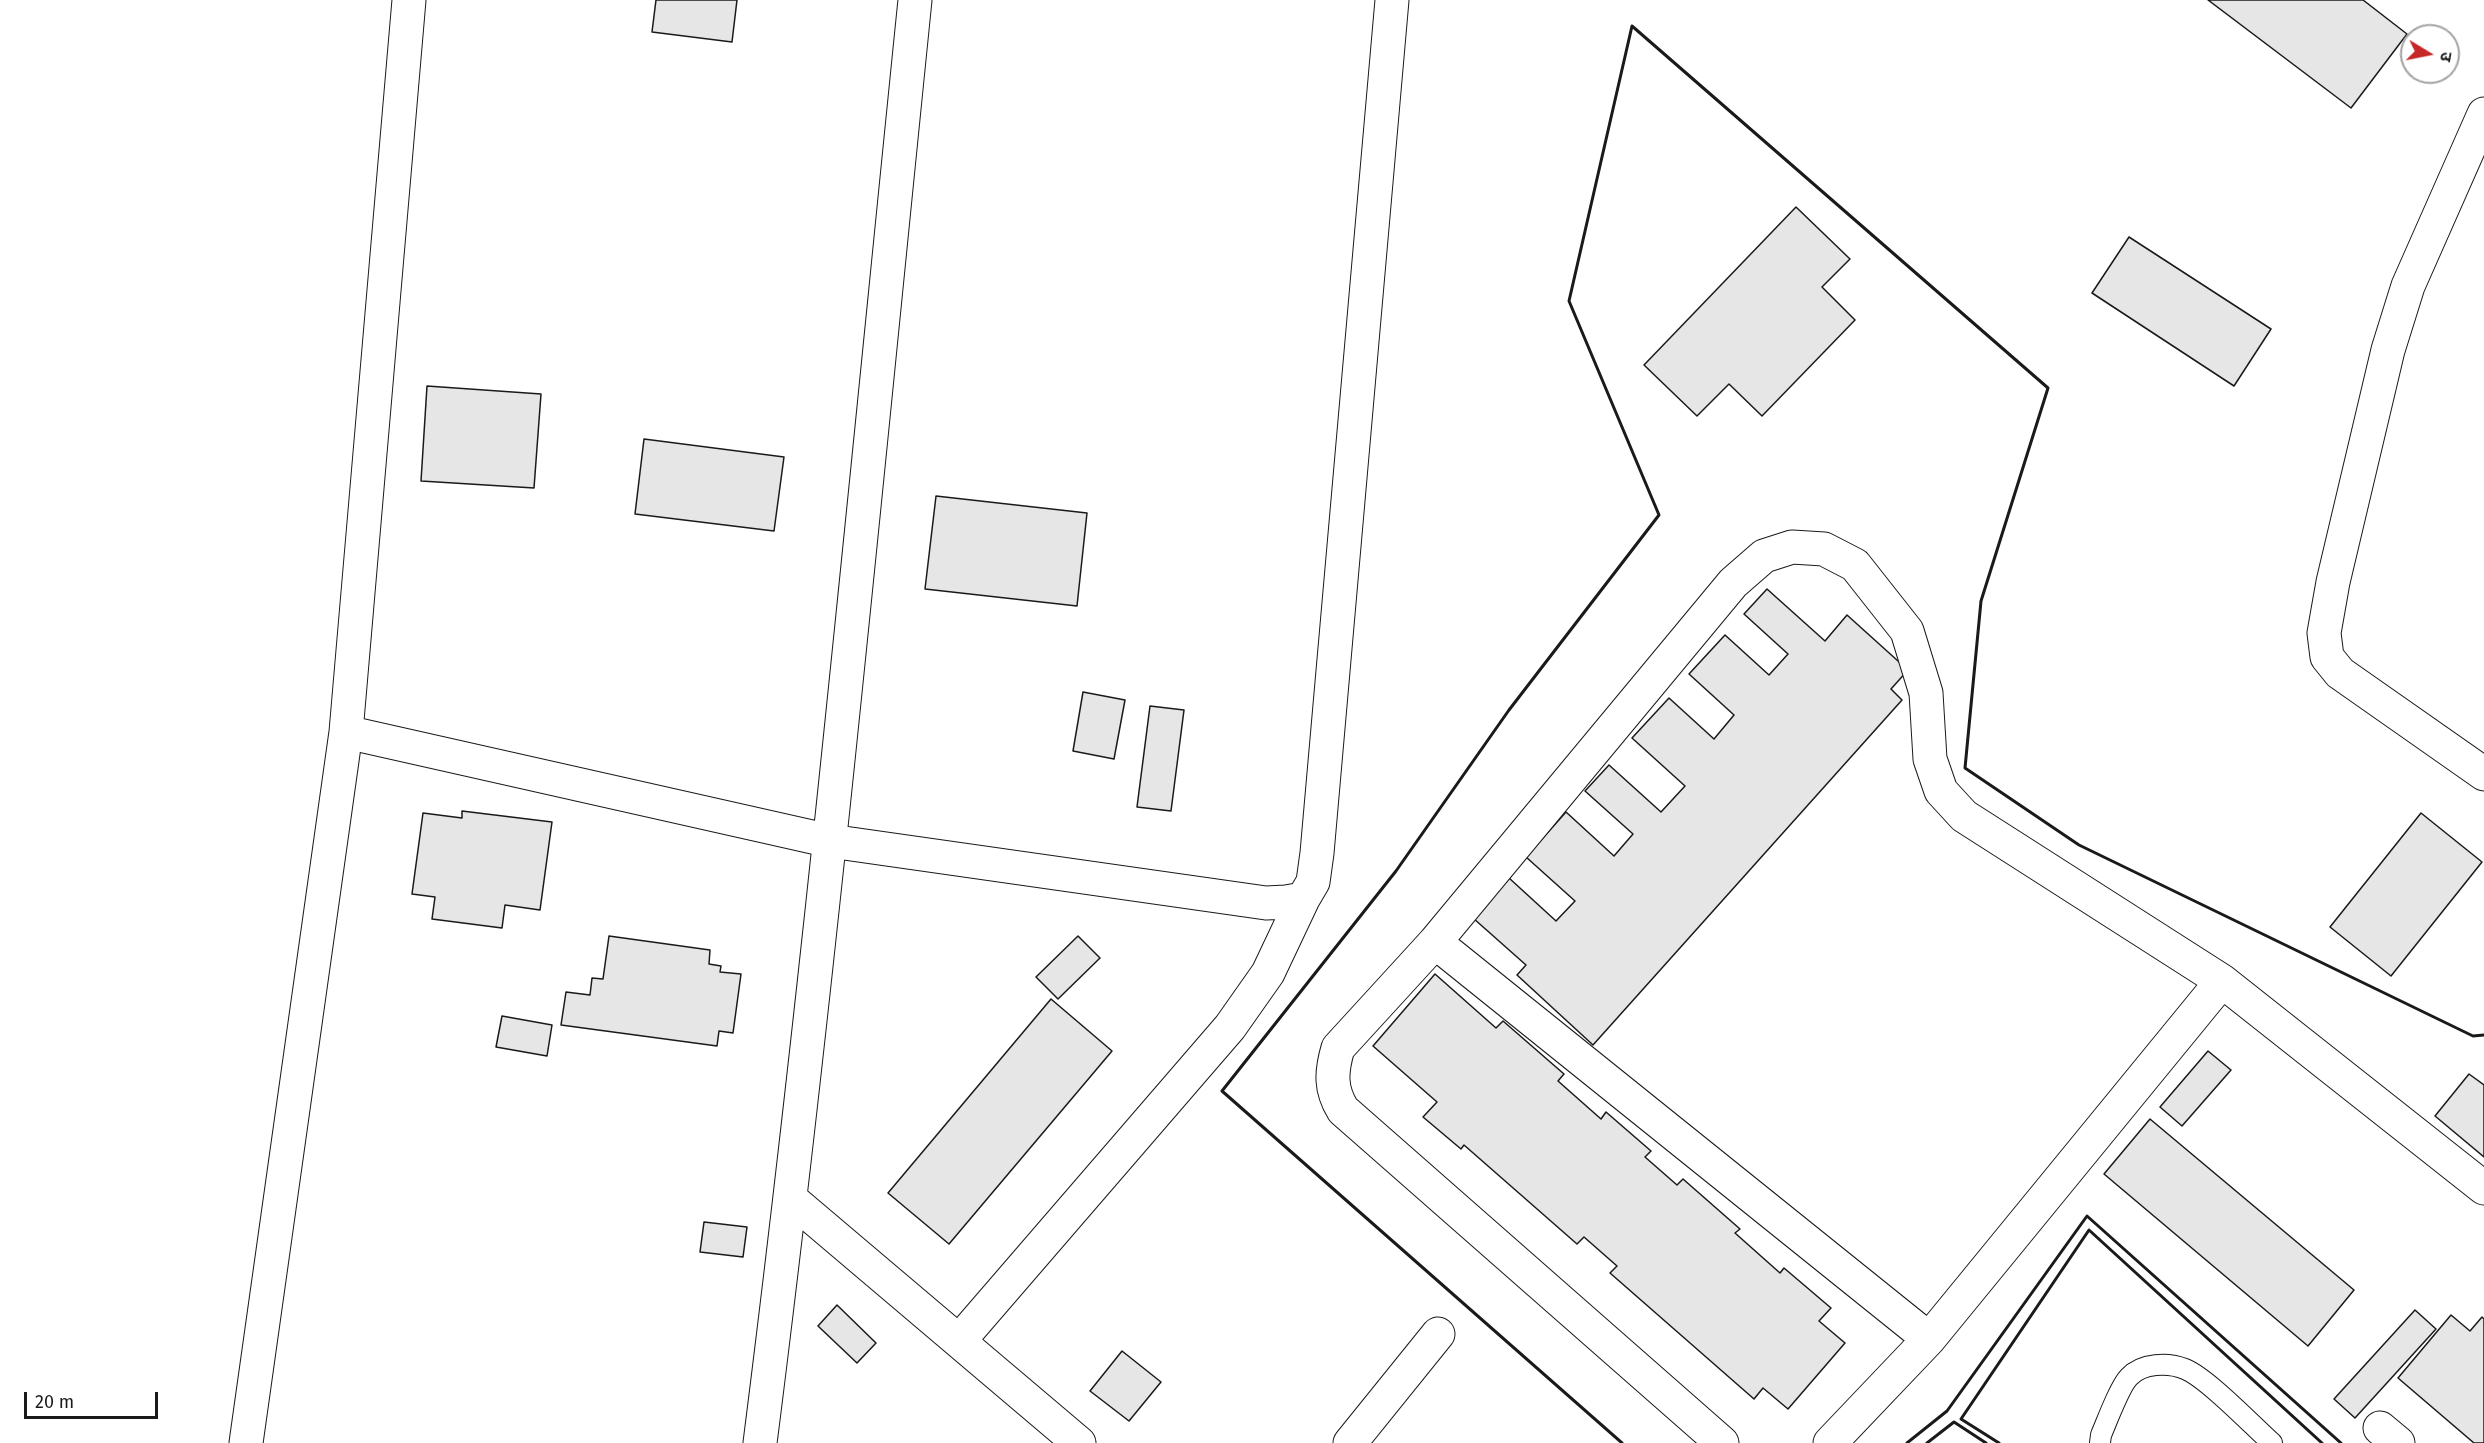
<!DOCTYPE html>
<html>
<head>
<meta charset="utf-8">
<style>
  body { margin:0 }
  #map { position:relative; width:2484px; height:1443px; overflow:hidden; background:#fff; font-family:"Fira Sans","Noto Sans Devanagari",sans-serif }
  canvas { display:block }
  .north { position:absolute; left:2400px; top:24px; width:60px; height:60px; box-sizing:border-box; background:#fff; border:2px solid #a3a3a3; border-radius:50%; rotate:100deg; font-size:16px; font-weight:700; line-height:24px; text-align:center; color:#1a1a1a }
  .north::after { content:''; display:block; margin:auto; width:21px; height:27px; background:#c62828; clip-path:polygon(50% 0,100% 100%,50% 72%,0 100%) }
  .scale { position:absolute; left:24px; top:1392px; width:134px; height:27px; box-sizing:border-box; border:3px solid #1a1a1a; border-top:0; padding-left:8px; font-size:18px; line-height:21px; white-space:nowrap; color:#1a1a1a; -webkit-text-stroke:4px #fff; paint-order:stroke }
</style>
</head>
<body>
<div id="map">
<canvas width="2484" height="1443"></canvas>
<div class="north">उ</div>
<div class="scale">20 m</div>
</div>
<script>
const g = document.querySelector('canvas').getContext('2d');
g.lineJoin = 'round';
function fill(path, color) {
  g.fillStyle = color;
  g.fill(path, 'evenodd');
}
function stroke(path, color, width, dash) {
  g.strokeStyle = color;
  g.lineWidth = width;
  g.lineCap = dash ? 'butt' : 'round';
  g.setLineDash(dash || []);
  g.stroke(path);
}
const building = new Path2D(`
  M656,0H737L732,42L652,32Z
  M2208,0H2363L2407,34L2351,108Z
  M1796,207L1850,259L1822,287L1855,320L1762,416L1729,384L1697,416L1644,365Z
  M2129,237L2271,329L2234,386L2092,293Z
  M427,386L541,394L534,488L421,481Z
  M644,439L784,457L774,531L635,514Z
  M936,496L1087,513L1077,606L925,589Z
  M1767,589L1825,641L1847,615L1908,670L1891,689L1902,700L1593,1045L1517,975L1526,965L1473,918L1509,878L1556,921L1575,901L1526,857L1566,812L1614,856L1633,834L1585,791L1609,765L1661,812L1685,786L1632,738L1669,698L1714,739L1734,715L1689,674L1725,635L1769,675L1788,654L1744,614Z
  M1083,692L1125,700L1114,759L1073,751Z
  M1150,706L1184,710L1171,811L1137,807Z
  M462,811L552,822L540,910L505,905L502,928L432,919L435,897L412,894L423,813L462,818Z
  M2421,813L2482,862L2391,976L2330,927Z
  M609,936L710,950L709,964L721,966L720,972L741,974L733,1033L719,1031L717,1046L561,1025L566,992L590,995L592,978L603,979Z
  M1078,936L1100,958L1058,999L1036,977Z
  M1435,974L1496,1028L1503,1021L1564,1074L1558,1081L1601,1119L1606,1112L1651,1151L1645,1157L1677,1185L1683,1179L1740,1229L1735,1233L1780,1273L1784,1268L1831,1308L1819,1321L1845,1343L1788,1409L1763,1388L1754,1399L1610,1273L1617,1266L1584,1237L1577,1244L1464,1145L1461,1149L1423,1117L1437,1102L1373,1046Z
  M1051,999L1112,1051L949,1244L888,1193Z
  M502,1016L552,1025L547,1056L496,1047Z
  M2208,1051L2231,1070L2182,1126L2160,1107Z
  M2469,1074L2484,1085V1157L2435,1116Z
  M2150,1119L2354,1290L2308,1346L2104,1174Z
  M704,1222L747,1227L743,1257L700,1252Z
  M837,1305L876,1343L857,1363L818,1326Z
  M2415,1310L2436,1329L2355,1418L2334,1399Z
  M2451,1315L2470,1331L2482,1317L2484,1319V1443H2474L2398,1378Z
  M1122,1351L1161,1382L1129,1421L1090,1391Z`);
fill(building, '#e6e6e6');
stroke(building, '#1a1a1a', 1.5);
const service = new Path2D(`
  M2100,1443L2101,1435C2107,1421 2120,1386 2129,1377C2142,1363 2168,1362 2185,1369C2207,1378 2252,1425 2272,1443`);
const minor = new Path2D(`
  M2484,114L2408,286L2388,350L2333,582L2324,633L2327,657L2340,673L2484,774
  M346,732L830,841L1266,903L1286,902L1303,899L1313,882L1317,853L1392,0
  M1435,942L1929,1339
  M791,1199L1079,1443
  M959,1341L1230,1027L1268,973L1303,899
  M2380,1428L2398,1443
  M246,1443L346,732L409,0
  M760,1443C821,963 866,481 915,0
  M1350,1443L1438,1334
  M1722,1443L1343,1110C1330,1089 1331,1072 1338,1048L1435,942L1733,583L1764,556L1792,547L1824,549L1855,565L1907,631L1926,693L1930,759L1941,791L1964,816L2222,981L2484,1188
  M1830,1443L1929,1339L2222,981`);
stroke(service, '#1a1a1a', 22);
stroke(minor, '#1a1a1a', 35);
stroke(service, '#fff', 20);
stroke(minor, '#fff', 33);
stroke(new Path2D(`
  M1622,1443L1222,1091L1396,871L1509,710L1659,515L1569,301L1632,26L2048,388L1981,601L1965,768L2079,845L2473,1036L2484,1035
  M1907,1443L1947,1411L2087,1216L2341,1443
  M1927,1443L1954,1422L1986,1443
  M1999,1443L1961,1419L2089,1230L2322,1443`), '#1a1a1a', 3);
</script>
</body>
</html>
